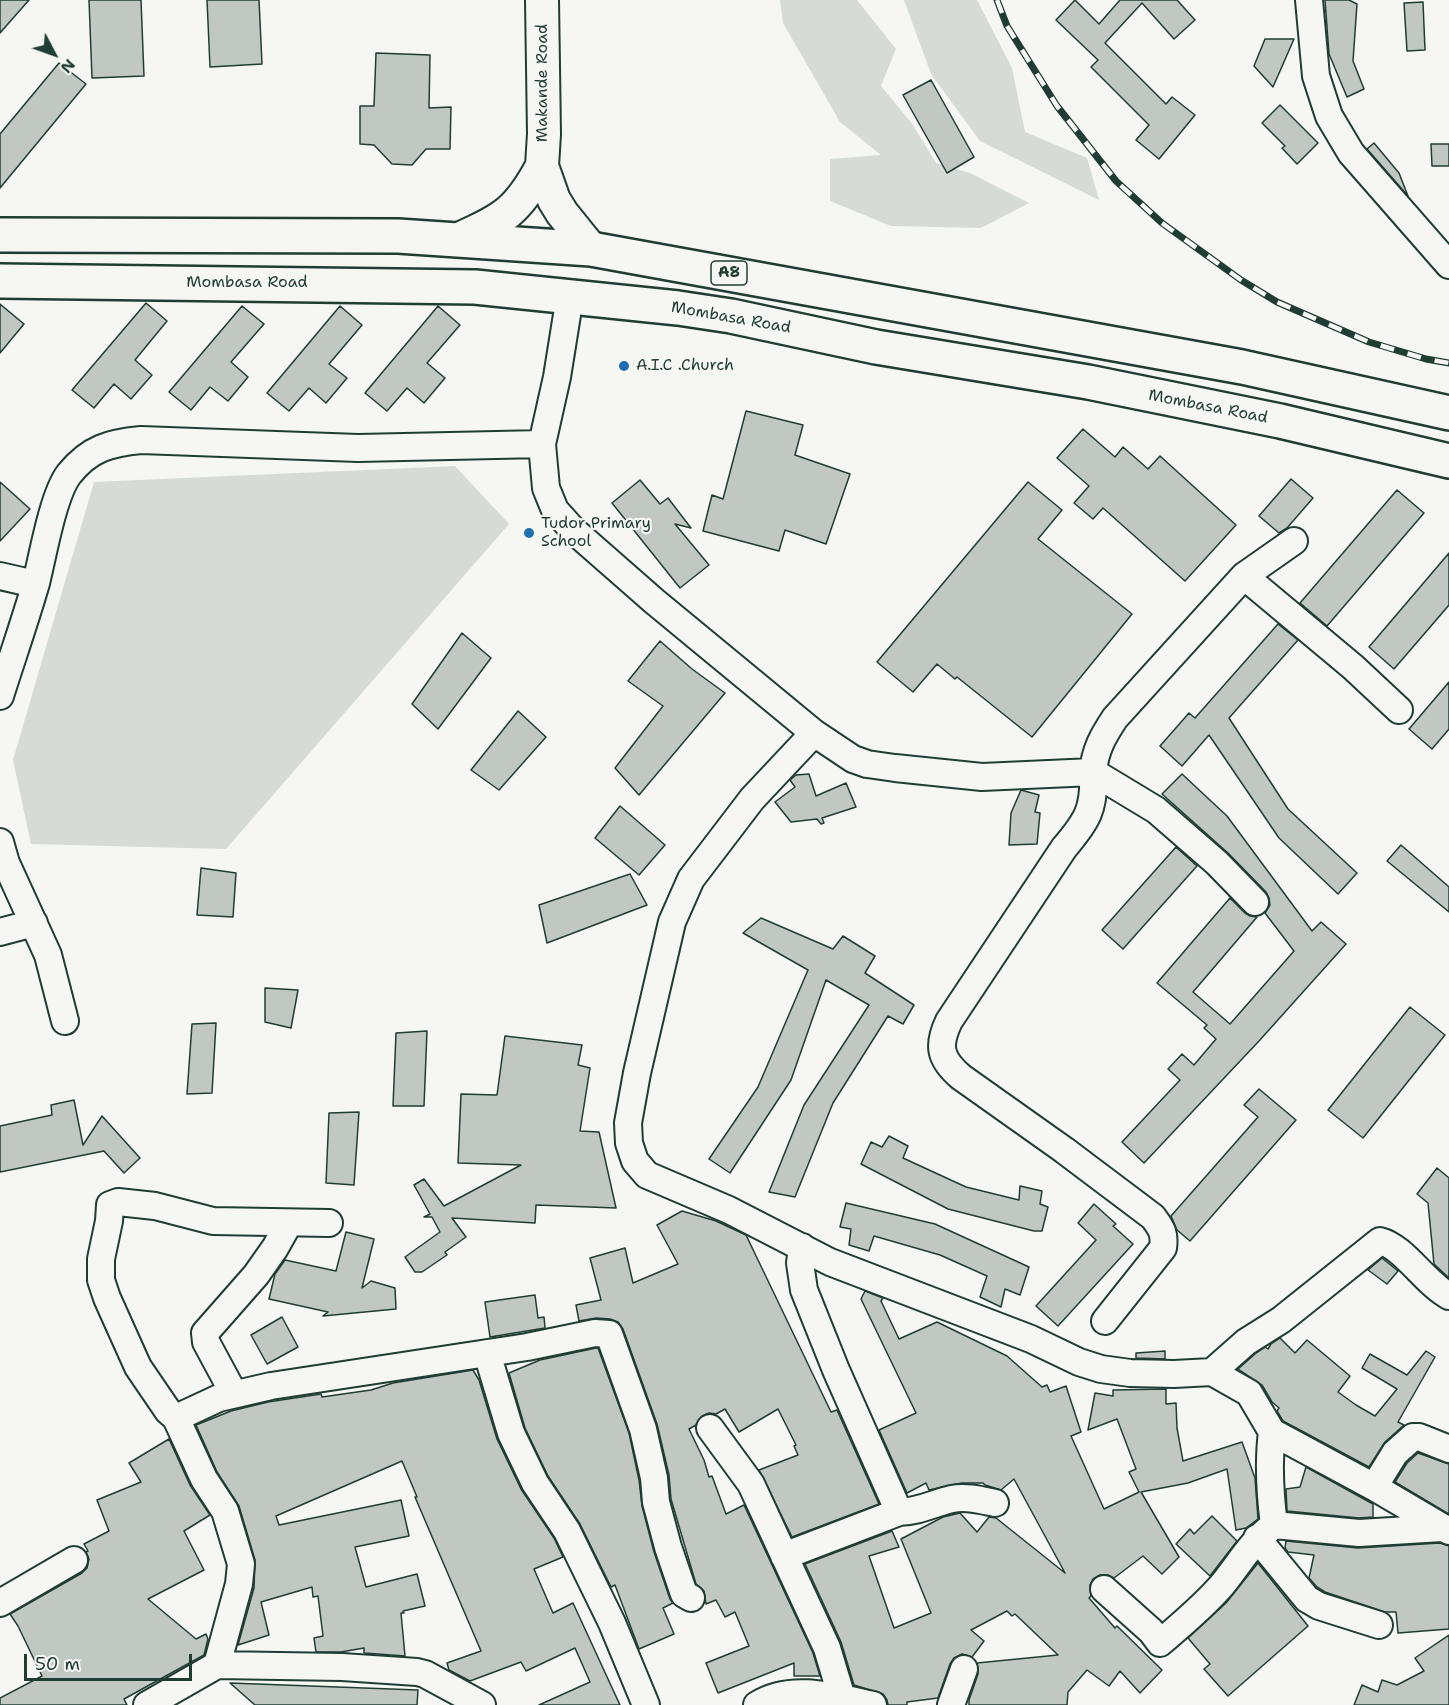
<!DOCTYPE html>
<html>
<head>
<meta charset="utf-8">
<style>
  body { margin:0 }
  #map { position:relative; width:1449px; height:1705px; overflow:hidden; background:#f6f6f2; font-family:"Shantell Sans",sans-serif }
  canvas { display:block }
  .north { position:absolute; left:24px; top:24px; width:60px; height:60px; -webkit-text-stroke:4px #f6f6f2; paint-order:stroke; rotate:131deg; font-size:16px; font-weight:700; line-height:24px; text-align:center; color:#1f3d34 }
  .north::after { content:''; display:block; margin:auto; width:21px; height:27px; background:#1f3d34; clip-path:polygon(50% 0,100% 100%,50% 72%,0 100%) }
  .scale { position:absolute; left:24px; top:1654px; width:168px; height:27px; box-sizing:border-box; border:3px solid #1f3d34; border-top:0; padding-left:8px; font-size:18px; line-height:21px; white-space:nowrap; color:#1f3d34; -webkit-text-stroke:4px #f6f6f2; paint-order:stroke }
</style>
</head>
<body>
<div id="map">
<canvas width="1449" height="1705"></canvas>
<div class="north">N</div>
<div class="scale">50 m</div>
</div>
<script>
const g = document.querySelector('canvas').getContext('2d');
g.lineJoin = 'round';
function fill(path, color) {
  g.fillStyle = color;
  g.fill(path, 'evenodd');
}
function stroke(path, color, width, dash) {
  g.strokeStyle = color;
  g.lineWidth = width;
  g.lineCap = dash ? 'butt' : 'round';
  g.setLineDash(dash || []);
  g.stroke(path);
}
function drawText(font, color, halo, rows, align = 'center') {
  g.font = font + ' "Shantell Sans",sans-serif';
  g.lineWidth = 4.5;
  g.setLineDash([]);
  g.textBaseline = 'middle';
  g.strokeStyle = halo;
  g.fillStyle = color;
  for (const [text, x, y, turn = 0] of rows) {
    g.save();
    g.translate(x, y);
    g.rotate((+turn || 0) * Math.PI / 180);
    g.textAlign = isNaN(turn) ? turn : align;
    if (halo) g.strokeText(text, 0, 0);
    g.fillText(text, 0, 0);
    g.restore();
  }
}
fill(new Path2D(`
  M780,0H857L896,49L881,86L913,125L936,163L970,173L1029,203L981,228L891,226L830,201V159L881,155L840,122L783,23Z
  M904,0H977L1012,68L1025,132L1087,158L1099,200L980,141L931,74Z
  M455,466L509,524L226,849L31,844L13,760L94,482Z`), '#d6dbd6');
const building = new Path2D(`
  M0,0H29L0,33Z
  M89,0H141L144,76L92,78Z
  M207,0H259L262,64L210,67Z
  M1075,0L1099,24L1120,0H1177L1195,20L1174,39L1142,3L1105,43L1166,104L1172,97L1195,115L1159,159L1136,140L1149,125L1091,67L1098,60L1056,20Z
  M1325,0H1349L1357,4L1353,61L1364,89L1347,97L1329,54Z
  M1423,2L1425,50L1407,51L1404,3Z
  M1265,39H1294L1273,87L1254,66Z
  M376,53L430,55L429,108L451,107L450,149H426L412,165L392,164L374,145L360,144V106H374Z
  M59,63L86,84L0,188V134Z
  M931,80L974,157L947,173L903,95Z
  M1280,105L1318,143L1297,164L1282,148L1285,146L1262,123Z
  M1374,143L1399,173L1408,196L1367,149Z
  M1431,144H1449V166H1432Z
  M146,303L167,321L135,360L152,375L131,399L114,384L94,408L72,390Z
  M0,304L24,324L0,353Z
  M242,306L264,324L231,362L248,377L228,401L210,387L191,410L169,392Z
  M340,306L362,325L329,364L347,378L326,403L309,388L289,411L267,393Z
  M438,306L460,325L427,363L445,378L424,403L407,388L387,411L365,393Z
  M746,411L803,425L795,455L850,474L826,544L785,530L779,551L703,531L712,495L723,499Z
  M1083,429L1115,457L1123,447L1148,469L1160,456L1236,525L1185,581L1103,508L1093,519L1074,503L1089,486L1057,458Z
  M1291,479L1313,498L1287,528L1279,533L1259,516Z
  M640,480L660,504L668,498L691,528L675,524L709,565L680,588L612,503Z
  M0,482L30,509L0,541Z
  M1028,482L1062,510L1038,539L1132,614L1032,737L957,677L955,679L937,664L913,692L877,662Z
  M1397,490L1424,513L1327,626L1300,603Z
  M1449,553V605L1394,669L1369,647Z
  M1278,624L1298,640L1229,718L1288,809L1357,873L1338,894L1279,838L1209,735L1182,766L1160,746L1189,713L1195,718Z
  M462,633L491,658L438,729L412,704Z
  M660,641L692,669L725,693L639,795L615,768L663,706L628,681Z
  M1449,682V729L1432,749L1409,729Z
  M518,711L546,737L499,790L471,770Z
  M809,774L816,796L846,783L856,807L822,818L824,823L821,824L817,819L791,822L775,802L795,787L790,780L796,775Z
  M1182,774L1227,816L1312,931L1321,922L1346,944L1259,1041L1144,1163L1122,1142L1180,1080L1168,1069L1182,1054L1194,1065L1216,1039L1204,1028L1207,1025L1157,983L1230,898L1245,913L1250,916L1257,917L1193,992L1230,1024L1294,951L1265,913L1270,905L1269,898L1266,892L1228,853L1162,794Z
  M1021,790L1039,795L1035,812L1040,813L1037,844L1009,845L1011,813Z
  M620,806L665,845L639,875L595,838Z
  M1401,845L1449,887V912L1387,861Z
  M1176,847L1197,866L1123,949L1102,930Z
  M201,868L236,873L233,917L197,915Z
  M630,874L647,905L547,943L539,905Z
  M761,918L833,949L843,936L875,956L865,973L914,1005L903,1024L888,1016L833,1103L795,1197L769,1192L804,1105L869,1005L826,980L791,1080L730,1173L709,1159L758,1087L808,970L743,933Z
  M265,988L298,990L291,1028L265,1022Z
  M1410,1007L1445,1035L1363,1138L1328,1110Z
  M216,1023L212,1093L187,1094L192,1024Z
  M427,1031L424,1106H393L396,1033Z
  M505,1036L582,1045L578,1065L590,1068L580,1131L599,1132L616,1208L536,1205L535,1223L452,1218L466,1237L445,1252L447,1255L422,1272H415L405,1257L440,1232L432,1217H424L430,1214L414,1185L424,1179L444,1206L521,1165L458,1163L461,1094L497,1095Z
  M1259,1089L1296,1120L1190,1241L1177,1230L1171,1216L1258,1117L1244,1105Z
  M74,1100L83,1145L102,1116L140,1158L124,1173L104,1151L0,1172V1126L52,1115L51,1105Z
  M359,1112L354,1185L326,1183L329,1113Z
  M889,1136L908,1146L903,1158L966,1187L1019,1200L1020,1186L1042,1191L1040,1204L1048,1207L1042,1231H1034L948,1209L861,1164L871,1142L882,1147Z
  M1437,1168L1449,1178V1278L1434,1264L1428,1203L1417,1194Z
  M846,1203L935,1224L1029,1267L1020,1295L1005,1289L1001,1307L980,1297L987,1276L940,1255L874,1236L869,1251L849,1245L851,1229L840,1227Z
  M1094,1204L1116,1224L1113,1226L1133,1244L1058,1326L1036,1306L1096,1240L1078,1223Z
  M682,1211L716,1221L746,1235L831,1412L837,1410L879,1504L792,1537L759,1470L798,1455L794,1446L796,1445L778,1409L739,1432L725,1409L716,1414L709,1413L702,1416L696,1425L689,1429L704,1460L709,1477L712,1476L726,1514L744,1505L813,1653L820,1676H794V1663L718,1693L706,1663L749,1646L735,1612L725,1617L716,1600L706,1604L704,1591L696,1584L671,1499L669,1475L657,1424L623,1329L618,1322L610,1319L596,1318L579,1321L576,1305L601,1300L590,1258L625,1248L633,1283L678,1264L657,1225Z
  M346,1232L374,1239L362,1288L371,1281L395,1288L396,1309L323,1316L328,1312L269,1299L275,1274L285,1260L336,1271Z
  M1382,1258L1398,1271L1387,1284L1368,1270Z
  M865,1291L883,1298L881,1301L899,1339L937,1322L1007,1356L1042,1387L1047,1385L1050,1392L1066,1386L1081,1432L1071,1436L1104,1509L1139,1492L1129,1472L1136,1469L1117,1419L1088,1430L1095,1393L1113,1396V1390L1166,1389V1404L1176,1403L1177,1428L1183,1461L1242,1442L1255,1478L1258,1519L1246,1528L1236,1530L1227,1469L1188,1483L1141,1492L1179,1557L1162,1574L1143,1556L1114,1578L1108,1575H1100L1093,1579L1090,1585L1091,1596L1089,1598L1115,1628L1117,1626L1162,1670L1140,1693L1120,1671L1109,1686L1087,1670L1068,1692L1067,1705H969V1700L978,1674L977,1663L1058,1655L1015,1614L1012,1616L1007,1611L971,1630L984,1641L972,1657L962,1654L954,1658L950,1664L938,1698L907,1702V1705H888L887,1700L883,1694L854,1685L841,1642L805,1564L892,1531L899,1547L869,1556L894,1628L931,1613L901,1539L943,1517L960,1513L977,1532L989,1517L996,1518L1065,1573L1014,1479L1001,1490L985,1485L983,1483H962L929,1490L926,1483L907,1493L879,1430L916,1413L861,1299Z
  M535,1295L538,1318L544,1317L545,1328L490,1337L485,1302Z
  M282,1317L298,1347L267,1364L251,1335Z
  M1280,1338L1295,1353L1307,1340L1350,1376L1338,1392L1356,1405L1375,1416L1397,1389L1362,1368L1370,1354L1407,1375L1426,1351L1435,1357L1398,1422L1404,1425L1385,1442L1369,1467L1283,1421L1277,1411L1279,1408L1272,1402L1262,1385L1238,1369L1255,1354L1265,1347L1268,1349L1271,1344Z
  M596,1348H598L629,1433L639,1480L642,1506L654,1552L670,1599L673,1603L663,1608L674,1634L639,1649L615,1585L611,1587L580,1524L548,1476L525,1428L509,1373L540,1360Z
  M1165,1351V1359L1136,1358V1353Z
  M473,1370L479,1380L497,1439L521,1489L554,1538L563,1557L534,1569L553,1613L573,1603L620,1705H539L590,1682L575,1648L526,1671L521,1662L470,1681L449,1670L447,1663L481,1651L415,1497H417L402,1461L276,1516L279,1525L401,1500L409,1536L355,1547L366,1587L417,1574L425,1606L403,1611L404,1613H401L405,1656L364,1653V1648L341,1652H316L314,1638L323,1636L318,1596L313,1597L312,1587L261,1602L269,1635L238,1645L254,1588L255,1560L239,1506L217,1472L196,1425L231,1411L268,1402L321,1394L322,1397L371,1390L393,1383Z
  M169,1439L190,1485L210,1515L184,1531L204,1570L148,1599L196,1639L206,1634L208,1639L204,1655L124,1699L127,1705H0V1698L42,1676L18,1626L10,1614L82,1573L87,1568L89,1559L86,1552L88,1551L84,1544L109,1531L97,1500L141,1482L129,1463Z
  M1418,1453L1449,1464V1514L1395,1482L1407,1463Z
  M1306,1467L1373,1504V1517L1359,1518L1287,1511L1286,1489L1300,1487Z
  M1212,1516L1237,1541L1210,1576L1176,1544L1190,1529L1194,1534Z
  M1286,1541L1358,1548L1440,1543L1449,1546V1629L1398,1633L1396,1612H1385L1325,1592L1317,1587L1309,1578L1314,1555L1288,1552L1285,1548Z
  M1258,1563L1308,1626L1228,1696L1204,1669L1210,1664L1188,1638L1226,1603Z
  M1449,1635V1705H1354L1362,1685L1378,1692L1382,1680L1397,1685L1424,1671L1415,1658Z
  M230,1683L418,1690L417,1705H255Z`);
fill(building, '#c1c8c3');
stroke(building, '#1f3d34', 1.5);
const minor = new Path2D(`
  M1309,0L1316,76L1329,116L1351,153L1449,265
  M570,296L557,377L542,444L546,488L555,510L573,530L654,601L814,733L853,759L867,764L895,768L982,777L1093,772C1095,809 1087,821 1064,848L949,1021C937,1046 940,1059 961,1077L1064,1150L1153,1217C1162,1229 1165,1234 1163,1248L1105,1321
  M0,576L35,584
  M1244,576L1353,667L1399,710
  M0,696C12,658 25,621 36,583C43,555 53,495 69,474C90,448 110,443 141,440L358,448L542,444
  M814,733L752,799L691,879L672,922L637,1073L628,1123L629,1143L635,1161L647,1175L729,1210L830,1262L1031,1339L1079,1362L1101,1369L1130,1373L1174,1374L1212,1372L1246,1342L1281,1320L1380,1241C1404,1247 1425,1283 1449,1296
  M0,842L6,863L48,955L65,1021
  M1255,902L1217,863L1156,810L1093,772C1095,750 1103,736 1115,718L1244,576L1294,541
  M0,932L34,923
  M802,1247L800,1263L804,1290L836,1370L899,1512C918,1512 934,1503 952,1499C966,1496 981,1500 995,1503
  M487,1353L511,1433L535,1483L567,1531L612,1623L646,1705
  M1212,1372L1249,1393L1272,1432L1374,1487L1449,1531
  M234,1394L206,1342L205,1333L256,1275L275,1248L289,1223
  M176,1418L168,1411L138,1367L107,1298L101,1280V1259L109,1221L110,1205L118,1202L155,1206L213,1221L329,1223
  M710,1428L751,1484L827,1648L842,1698
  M1374,1487L1395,1453L1413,1437H1419L1449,1449
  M1274,1525L1359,1533L1442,1528
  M1257,1538L1307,1599L1319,1606L1379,1625
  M784,1556L899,1512
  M1104,1589L1151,1631L1160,1643C1182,1624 1203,1607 1222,1585C1240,1563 1251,1542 1274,1525C1270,1494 1268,1463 1272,1432
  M0,1603L74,1560
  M217,1665L239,1584L241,1564L225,1511L204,1479L176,1418L219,1398L271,1386L527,1347L595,1333L609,1334L643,1429L654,1478L656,1502L668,1547L684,1594L691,1598
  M147,1705L217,1665L342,1667L417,1672L425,1674L482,1705
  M757,1705C791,1683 836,1697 873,1705
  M951,1705L964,1669`);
const major = new Path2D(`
  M542,0L544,134L542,166L554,200L562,213L591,249
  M459,239C504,219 518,211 542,166`);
const highway = new Path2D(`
  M0,235L398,236L591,249L1242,367L1449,413
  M0,281L475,287L678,308L731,316L876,347L1088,382L1280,421L1449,461`);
stroke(minor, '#1f3d34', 30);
stroke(major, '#1f3d34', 36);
stroke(highway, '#1f3d34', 38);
stroke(minor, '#f6f6f2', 26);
stroke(major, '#f6f6f2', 32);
stroke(highway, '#f6f6f2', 33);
const rail = new Path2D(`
  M997,0L1007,26L1057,106L1116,181L1162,223L1241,280L1277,302L1369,342L1426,359L1449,363`);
stroke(rail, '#1f3d34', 7);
stroke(rail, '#f6f6f2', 4.5, [14]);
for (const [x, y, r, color] of [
  [624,366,6,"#1f6fb2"],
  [529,533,6,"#1f6fb2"]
]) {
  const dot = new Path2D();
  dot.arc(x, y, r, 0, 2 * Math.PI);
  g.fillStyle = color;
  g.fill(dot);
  stroke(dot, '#f6f6f2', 2);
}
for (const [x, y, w] of [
  [729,273,36]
]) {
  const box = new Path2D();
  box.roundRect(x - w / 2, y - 12, w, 24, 4.5);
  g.fillStyle = '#f6f6f2';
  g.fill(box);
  stroke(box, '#1f3d34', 1.5);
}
drawText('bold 15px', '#1f3d34', null, [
  ["A8",729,273]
]);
drawText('16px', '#1f3d34', '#f6f6f2', [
  ["Makande Road",543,83,-90],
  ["Mombasa Road",247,283],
  ["Mombasa Road",731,318,10],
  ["Mombasa Road",1208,407,11]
]);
drawText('16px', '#1f3d34', '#f6f6f2', [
  ["A.I.C .Church",636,366],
  ["Tudor Primary",541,524],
  ["School",541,542]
], 'left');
</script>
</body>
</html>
